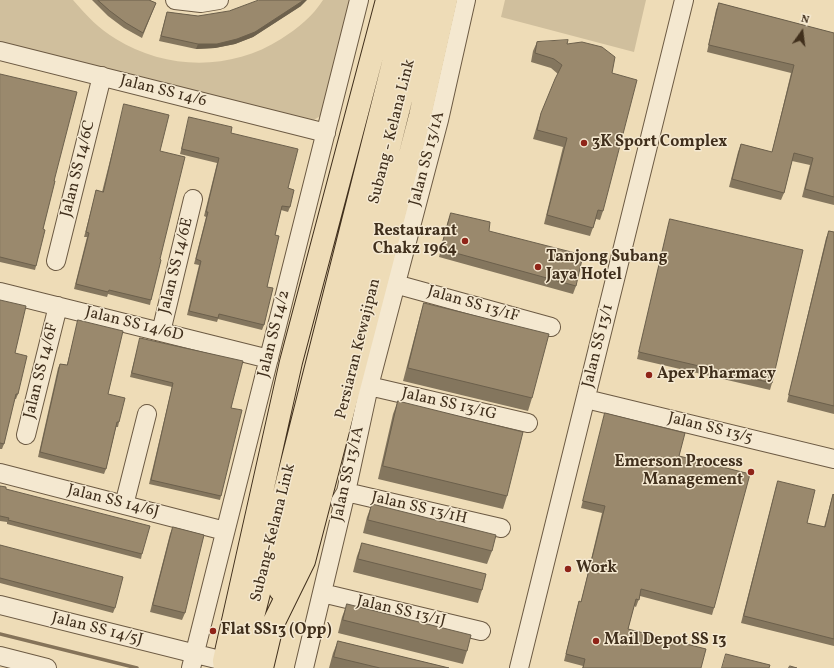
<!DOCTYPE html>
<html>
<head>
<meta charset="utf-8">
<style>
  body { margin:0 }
  #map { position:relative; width:834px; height:668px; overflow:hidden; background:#eedcb7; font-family:Vollkorn,serif }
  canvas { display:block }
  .north { position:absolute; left:782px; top:12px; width:40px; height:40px; -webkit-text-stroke:3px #f4e8d0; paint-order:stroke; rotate:14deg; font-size:11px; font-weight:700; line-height:16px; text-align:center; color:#402f1c }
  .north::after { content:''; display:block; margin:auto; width:14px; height:18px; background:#402f1c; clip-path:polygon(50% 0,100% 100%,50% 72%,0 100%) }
</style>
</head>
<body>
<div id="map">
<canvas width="834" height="668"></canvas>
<div class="north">N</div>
</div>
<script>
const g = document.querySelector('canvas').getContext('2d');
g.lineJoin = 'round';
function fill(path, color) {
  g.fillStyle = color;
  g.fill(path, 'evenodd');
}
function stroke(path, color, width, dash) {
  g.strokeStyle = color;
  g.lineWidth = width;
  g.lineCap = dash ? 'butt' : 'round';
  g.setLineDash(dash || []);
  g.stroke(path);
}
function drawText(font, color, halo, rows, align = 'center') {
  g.font = font + ' Vollkorn,serif';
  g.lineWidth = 3;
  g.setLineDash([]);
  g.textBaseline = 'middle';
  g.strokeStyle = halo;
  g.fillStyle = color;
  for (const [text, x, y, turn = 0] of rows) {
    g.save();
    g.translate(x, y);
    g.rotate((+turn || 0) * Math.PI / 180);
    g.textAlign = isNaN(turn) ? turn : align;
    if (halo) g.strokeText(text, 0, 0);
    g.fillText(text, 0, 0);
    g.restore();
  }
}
fill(new Path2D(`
  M0,0H73C86,15 99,29 116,39C166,70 231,71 281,39C297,29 313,16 323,0H351L322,115L312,121L0,43Z
  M505,0H646L634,52L501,17Z`), '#d0bf9d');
stroke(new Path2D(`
  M0,634L137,668`), '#857359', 3.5);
const minor = new Path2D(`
  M175,0L201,3L219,0
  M0,51L326,133
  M56,261L102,76
  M395,284L551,327
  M0,292L269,359
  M161,332L193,199
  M369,386L528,423
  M586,399L834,459
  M26,435L58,306
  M0,473L225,531
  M340,502L346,492L501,528
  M124,505L147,414
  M322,593L481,631
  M0,605L224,661
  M0,656L47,668
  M191,668L359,0
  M304,668L346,492L369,386L439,120L466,0
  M519,668L684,0`);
const major = new Path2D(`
  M280,590L325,403L426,0
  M225,668L224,661L291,362L387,0
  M240,668L409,0
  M262,668L272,626L304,561L420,116L446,0`);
stroke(minor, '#6c5a43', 20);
stroke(major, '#402f1c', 24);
stroke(minor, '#f4e8d0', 18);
stroke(major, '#eedcb7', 22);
fill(new Path2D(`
  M92,0H149L156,3L142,38L124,28L108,16Z
  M719,3L834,33V205L802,197L810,165L792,161L784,193L781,200L729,187L738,152L741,144L772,152L791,73L707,52L716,10Z
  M301,6L253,37L235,44L215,48L196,49L159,41L167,12L198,16Z
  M537,42L567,44L612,73L603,211L600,220L596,219L590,236L544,224L563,147L533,139L538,122L541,113L558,74L551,68L531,62L533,51Z
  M0,74L54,181L43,229L36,266L35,270L0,262Z
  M124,104L160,151V259L151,300L150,305L108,294L107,297L74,289L87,237H84L95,195L96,190L102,192L123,109Z
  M189,117L231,133L288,188L290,207L288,212L281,210L275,235L267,287L264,325L262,330L218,319L217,322L187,315L199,265L194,264L206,217L204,216L217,163L180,154L188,122Z
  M451,213L576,286L573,294L439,257L448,221Z
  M670,219L772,383L770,390L637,359L668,226Z
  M829,231L834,232V414L787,402L826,238Z
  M0,300L15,353L18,394L16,399H14L4,444L2,449H0Z
  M424,303L532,398L528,411L403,381L420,316Z
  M78,320L119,422L118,427H116L106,469L104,474L38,457L58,368L60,364L67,365Z
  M140,338L231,408L221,496L220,500L149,484L172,387L130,377Z
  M398,401L507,496L503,509L378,479L393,414Z
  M605,413L679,456L714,608L712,615L640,596L636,607L634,606L628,629L701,668H582L583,666L564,661L577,608L579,601L581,602L602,513L581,508L603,420Z
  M778,481L807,523L824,527L831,501L833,494L834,495V646L741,623L776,487Z
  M0,486L6,489L142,554L141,559L7,524V522L0,521Z
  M372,504L492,551L487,564L363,533L367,517Z
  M173,527L185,613L182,620L150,612L170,534Z
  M362,543L482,590L478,603L353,572L357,556Z
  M0,545L115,608L113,613L0,583Z
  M347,604L467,651L463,664L338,633L342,617Z
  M338,641L449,668H329L333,653Z`), '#84765e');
fill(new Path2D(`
  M304,0H307L301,6L253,37L235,44L215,48L196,49L198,44Z`), '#6c604c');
const building = new Path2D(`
  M98,0H149L156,3L143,33L126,23L110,11Z
  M259,0H304L255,32L237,39L217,44H198L161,36L167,12L198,16L229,11Z
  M719,3L834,33V197L805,189L813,158L794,153L784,193L732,179L741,144L772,152L794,65L709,45Z
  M568,40L567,44L582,42L602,47L615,57L612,73L637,80L603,211L598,210L593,228L547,215L567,138L537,130L541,113L555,79L562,65L554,59L535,53L537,42Z
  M0,74L77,92L54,181H55L43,229L45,230L36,266L0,257Z
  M124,104L169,115L160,151L185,157L160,259L161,260L151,300L109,290L108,292L76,284L89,233L86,232L96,190L103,192Z
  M189,117L232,127L231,133L298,149L288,188L294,190L290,207L282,206L275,235L279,236L267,287L273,288L264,325L219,314L218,318L189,311L201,261L196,259L208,212H206L219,158L182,149Z
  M451,213L490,222L489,231L583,255L576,286L441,249Z
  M670,219L803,250L772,383L639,352Z
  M829,231L834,232V406L789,395Z
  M0,300L26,306L15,353L27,356L18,394H16L4,444L0,443Z
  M424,303L549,334L532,398L408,368Z
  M78,320L123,331L108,394L125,398L119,422H117L106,469L40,452L60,364L67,365Z
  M140,338L243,361L231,408L242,410L221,496L151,480L173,383L132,373Z
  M398,401L523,432L507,496L383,466Z
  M605,413L685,433L679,456L750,474L714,608L641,589L639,600L636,599L628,629L706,649L701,668H583L585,659L566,654L579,601L581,602L605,506L583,501Z
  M778,481L815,490L807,523L825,527L833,494L834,495V639L744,616Z
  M0,486L6,487V489L150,526L142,554L8,520L9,518L0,516Z
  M372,504L496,535L492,551L368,520Z
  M173,527L204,535L185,613L153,605Z
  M362,543L486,574L482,590L358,559Z
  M0,545L123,577L115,608L0,578Z
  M347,604L471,635L467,651L343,620Z
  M338,641L449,668H380L334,657Z
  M726,654L770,665L769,668H722Z
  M790,666L797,668H789Z`);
fill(building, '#9a896d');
stroke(building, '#6c604c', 1);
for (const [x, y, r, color] of [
  [584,143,4,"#8f2418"],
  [465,241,4,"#8f2418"],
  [538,267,4,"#8f2418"],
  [649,375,4,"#8f2418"],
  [751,472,4,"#8f2418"],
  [568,569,4,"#8f2418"],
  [213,631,4,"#8f2418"],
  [596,641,4,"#8f2418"]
]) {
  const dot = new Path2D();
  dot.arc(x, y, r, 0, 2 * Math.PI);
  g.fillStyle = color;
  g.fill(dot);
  stroke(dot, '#f4e8d0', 1.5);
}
drawText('16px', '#402f1c', '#f4e8d0', [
  ["Jalan SS 14/6",163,92,14],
  ["Subang - Kelana Link",393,132,-76],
  ["Jalan SS 13/1A",428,159,-75],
  ["Jalan SS 14/6C",79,169,-76],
  ["Jalan SS 14/6E",177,266,-76],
  ["Jalan SS 13/1F",473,305,16],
  ["Jalan SS 14/6D",134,325,14],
  ["Jalan SS 14/2",275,334,-76],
  ["Jalan SS 13/1",599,346,-76],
  ["Persiaran Kewajipan",359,349,-76],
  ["Jalan SS 14/6F",42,371,-76],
  ["Jalan SS 13/1G",449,405,13],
  ["Jalan SS 13/5",710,429,14],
  ["Jalan SS 13/1A",349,474,-77],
  ["Jalan SS 14/6J",113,502,14],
  ["Jalan SS 13/1H",419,509,13],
  ["Subang-Kelana Link",274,533,-76],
  ["Jalan SS 13/1J",401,612,13],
  ["Jalan SS 14/5J",97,630,14]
]);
drawText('bold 16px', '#402f1c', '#f4e8d0', [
  ["3K Sport Complex",592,143],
  ["Restaurant",457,232,"right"],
  ["Chakz 1964",457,250,"right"],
  ["Tanjong Subang",546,258],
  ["Jaya Hotel",546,276],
  ["Apex Pharmacy",657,375],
  ["Emerson Process",743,463,"right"],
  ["Management",743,481,"right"],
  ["Work",576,569],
  ["Flat SS13 (Opp)",221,631],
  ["Mail Depot SS 13",604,641]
], 'left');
</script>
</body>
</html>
